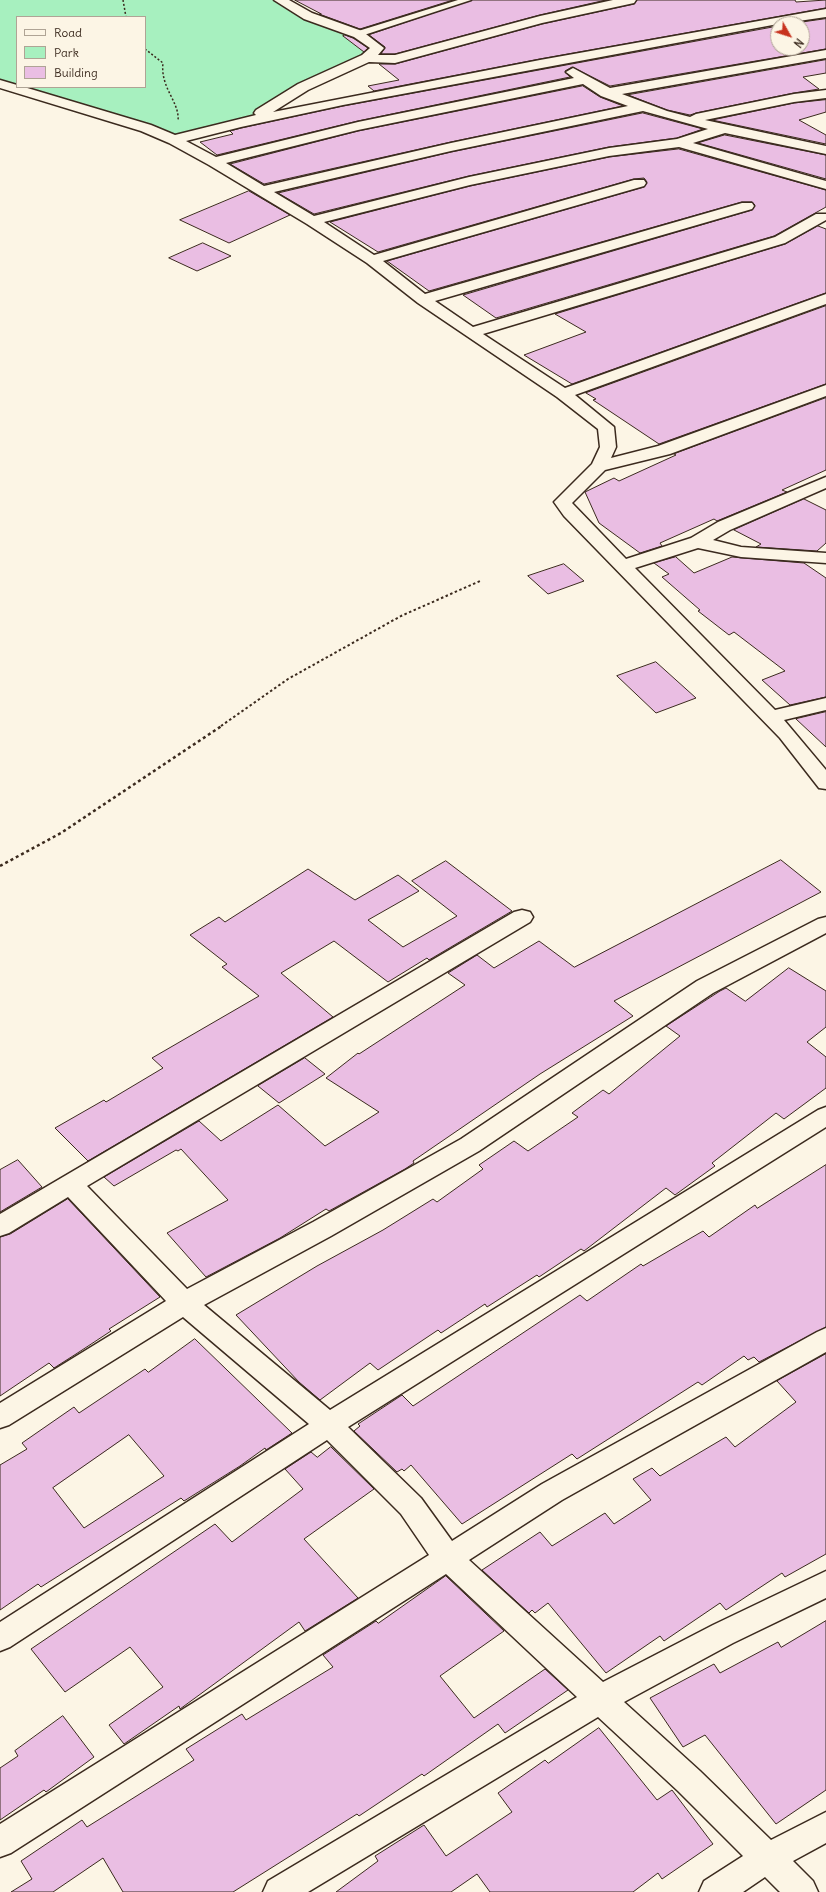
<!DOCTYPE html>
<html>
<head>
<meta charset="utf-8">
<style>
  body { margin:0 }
  #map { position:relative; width:826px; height:1892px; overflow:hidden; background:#fcf5e5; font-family:Delius,sans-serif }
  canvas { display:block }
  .legend { position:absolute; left:16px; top:16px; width:130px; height:72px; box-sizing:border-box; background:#fcf5e5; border:1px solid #afa495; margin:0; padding:5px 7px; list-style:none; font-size:12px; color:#3b2a1e }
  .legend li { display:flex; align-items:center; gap:8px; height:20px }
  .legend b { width:20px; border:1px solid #afa495 }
  .north { position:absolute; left:770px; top:16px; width:40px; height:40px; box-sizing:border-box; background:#fcf5e5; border:1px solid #afa495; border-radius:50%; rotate:129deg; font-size:11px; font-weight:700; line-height:16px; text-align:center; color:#3b2a1e }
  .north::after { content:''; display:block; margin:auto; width:14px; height:18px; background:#c8321e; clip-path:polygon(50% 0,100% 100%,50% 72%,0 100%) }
</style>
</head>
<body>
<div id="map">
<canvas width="826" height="1892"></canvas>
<ul class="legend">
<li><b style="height:5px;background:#fcf5e5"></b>Road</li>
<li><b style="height:11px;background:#a7f0bf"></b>Park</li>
<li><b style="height:11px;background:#eabee3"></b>Building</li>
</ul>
<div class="north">N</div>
</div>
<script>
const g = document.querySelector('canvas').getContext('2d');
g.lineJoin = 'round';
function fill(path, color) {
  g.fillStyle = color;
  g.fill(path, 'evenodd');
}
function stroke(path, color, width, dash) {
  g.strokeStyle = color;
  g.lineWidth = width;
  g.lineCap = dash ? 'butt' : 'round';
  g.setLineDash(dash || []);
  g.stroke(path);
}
fill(new Path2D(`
  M0,0H280L378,48L242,122L174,140L0,84ZM17,17H145V87H17Z`), '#a7f0bf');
const building = new Path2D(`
  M295,0H453L360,29L319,14H321Z
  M472,0H606L540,15L395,54H381L385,47L369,35Z
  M637,0H795L796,2L826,0V8L540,59L374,91L368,86L399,80L379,64H395L542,24L634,4Z
  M826,19V49L610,86L572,67L565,71L570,77L358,121L217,155L200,142L233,134L230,131L241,128L343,106L778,26V48H802V24H788Z
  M345,35L353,38L368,48L364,52L343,36Z
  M826,60V73L803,77L819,89L794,93L696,113L690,115L667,110L628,95Z
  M583,86L600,97L623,106L451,142L264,184L230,164L358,131Z
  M826,100V112L799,120L826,135V144L712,120L794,103Z
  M643,113L703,129L677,138L609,147L469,176L314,214L278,193L451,152Z
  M725,135L826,155V179L698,143Z
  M679,149L826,190V207L774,236L496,318L463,295L752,210L755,205L752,202H742L429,291L387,261L644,187L647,182L644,178L634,179L378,252L330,222L470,186L609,157Z
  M249,191L290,215L229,243L180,220Z
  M818,226L826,229V293L572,384L524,355L586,332L555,314L785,244Z
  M203,243L231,256L197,271L169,258Z
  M826,306V384L659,444L593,400L596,399L586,393Z
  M826,398V470L782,490L787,492L717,521L714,519L660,543L662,546L640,553L599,523L585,492L614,478L619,481L676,455L674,454Z
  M804,499L826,510V543L817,551L756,547L761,544L734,530Z
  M676,557L694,573L732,557L804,563L826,578V697L790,705L762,680L785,671L734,632L729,635L698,611L700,610L662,577L669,574L654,563Z
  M564,564L584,581L548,594L528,576Z
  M656,662L696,698L656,713L617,676Z
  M826,712V747L796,719Z
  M781,860L821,892L614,1001L633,1016L540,1074L413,1161L414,1163L405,1169L329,1211L326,1209L280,1238L206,1277L167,1233L228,1200L181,1149L178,1151L176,1150L114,1186L104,1177L199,1121L221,1141L278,1105L325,1146L379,1112L326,1078L358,1053L359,1054L465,985L448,973L477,955L494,968L539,941L574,967Z
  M446,861L512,911L429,960L427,958L388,982L334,941L281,973L333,1017L88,1161L55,1128L104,1100L106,1102L163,1068L152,1058L259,996L222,967L227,964L190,935L219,917L225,922L308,869L355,900L398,875L419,891L368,920L403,947L457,916L412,881Z
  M789,968L826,991V1027L807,1042L826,1057V1088L784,1119L776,1113L712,1163L715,1166L675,1195L666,1188L584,1251L581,1249L539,1277L537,1275L487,1307L485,1304L441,1333L438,1330L378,1370L370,1363L320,1400L299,1382L236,1315L317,1266L383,1230L433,1199L437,1202L483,1169L479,1165L514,1141L528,1151L578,1117L572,1113L603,1090L609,1094L680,1036L666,1026L720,991L726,988L745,1001Z
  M305,1058L325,1074L279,1103L258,1086Z
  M18,1160L42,1187L0,1212V1170Z
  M826,1165V1327L759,1362L754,1357L748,1360L744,1356L702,1385L698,1382L577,1459L572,1454L462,1524L411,1465L404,1471L402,1469L397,1472L354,1431L360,1426L358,1424L402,1395L413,1406L580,1295L587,1301L641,1264L643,1266L703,1231L709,1237L755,1205L757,1208Z
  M68,1199L160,1297L109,1329L111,1331L76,1354L54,1368L49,1363L0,1396V1237L10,1234Z
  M195,1339L292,1433L266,1450L265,1448L240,1466L184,1501L181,1498L41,1587L38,1584L0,1610V1465L27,1449L22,1443L74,1407L79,1413L145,1369L148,1372ZM129,1435L164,1476L84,1528L53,1488Z
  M826,1354V1554L785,1577L782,1573L726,1610L720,1603L664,1641L660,1636L606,1673L548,1603L535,1613L532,1610L529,1613L482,1570L540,1532L552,1546L605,1513L614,1524L651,1500L633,1479L652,1468L660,1476L726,1437L735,1447L796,1402L777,1381Z
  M331,1447L374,1489L304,1539L358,1598L305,1631L299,1622L180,1709L179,1706L124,1744L109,1725L163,1687L130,1647L65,1692L31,1649L215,1524L232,1542L303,1489L285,1469L311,1452L317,1457Z
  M446,1576L504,1631L440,1676L474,1718L545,1669L568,1690L505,1733L498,1724L424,1776L422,1774L359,1816L357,1814L233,1892H123L103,1858L53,1892H11L32,1879L21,1861L82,1820L87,1827L194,1760L186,1749L242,1714L246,1720L333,1667L323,1655L376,1621L378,1623Z
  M826,1621V1790L776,1824L705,1735L683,1747L650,1698L714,1664L720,1673L778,1642L781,1647Z
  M63,1716L94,1757L46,1792L44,1790L0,1820V1768L18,1756L15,1751Z
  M599,1728L657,1800L672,1790L713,1844L662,1879L658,1873L633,1892H490L477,1874L451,1892H336L378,1861L375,1856L424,1825L446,1856L512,1812L498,1793L545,1760L548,1763Z`);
fill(building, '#eabee3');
stroke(building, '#3b2a1e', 1);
const pedestrian = new Path2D(`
  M458,0H471L361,36H355L353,34L355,32Z`);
const minor = new Path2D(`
  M274,0H289L312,13L362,31L384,48L378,55H395L540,16L613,0H636L634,3L542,23L395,63L369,62L308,90L273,112L540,60L826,9V17L778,24L343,105L241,127L186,141L216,157L358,122L574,78L566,72L573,68L610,88L826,50V58L622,94L667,111L690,117L696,114L794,94L826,90V98L794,102L705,120L826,146V154L725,133L693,143L826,181V189L679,147L609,156L470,185L324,222L374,255L634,180H644L646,183L644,186L383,261L425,294L742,203H752L754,206L752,209L435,301L473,327L775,237L816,214H826V220L785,243L483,334L565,388L826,294V304L575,395L614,427L616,447L611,458L658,446L826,385V396L670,454L605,470L572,503L626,559L691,538L718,522L826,477V488L730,530L713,540L741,547L826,553V563L741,557L698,548L635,568L775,710L826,698V710L784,720L826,770V789L819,788L780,738L564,516L554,502L592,464L600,447L598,429L557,397L418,303L367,263L307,224L209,165L169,143L141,131L0,88V80L17,85V87H24L151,125L175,135L256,115L254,113L256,110L298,84L362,55L370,48L354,37L304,19ZM583,84L601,96L628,106L451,143L264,186L226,163L358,130ZM643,111L708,129L677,139L609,148L469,177L314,216L274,192L451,151Z
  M522,910L530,912L533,917L530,922L87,1186L187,1289L313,1222L461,1139L697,981L818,919L826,917V933L713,993L479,1151L331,1236L204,1305L330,1410L818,1110L826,1107V1127L348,1427L421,1498L452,1541L542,1484L817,1332L826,1328V1352L562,1500L469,1560L603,1682L713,1625L826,1571V1598L733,1643L624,1702L700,1771L771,1840L826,1812V1843L793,1861L813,1881L818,1892H780L765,1877L743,1892H699L704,1881L743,1856L678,1791L598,1717L308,1892H263L268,1881L577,1697L446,1574L11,1853L0,1857V1824L429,1555L401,1514L327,1440L10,1647L0,1651V1622L309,1424L183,1317L9,1425L0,1428V1403L166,1301L68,1197L9,1233L0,1236V1214L514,912Z`);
stroke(pedestrian, '#3b2a1e', 3);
stroke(minor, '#3b2a1e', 3);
stroke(new Path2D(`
  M123,0L126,17
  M145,49L163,63C160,88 180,102 178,121`), '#3b2a1e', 1.5, [2, 2]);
stroke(new Path2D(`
  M221,726L288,679L401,616L480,581`), '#3b2a1e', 2, [2.5, 2.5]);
stroke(new Path2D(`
  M0,866L61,833L223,725`), '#3b2a1e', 2.5, [3, 3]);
fill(pedestrian, '#fcf5e5');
fill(minor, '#fcf5e5');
</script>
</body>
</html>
